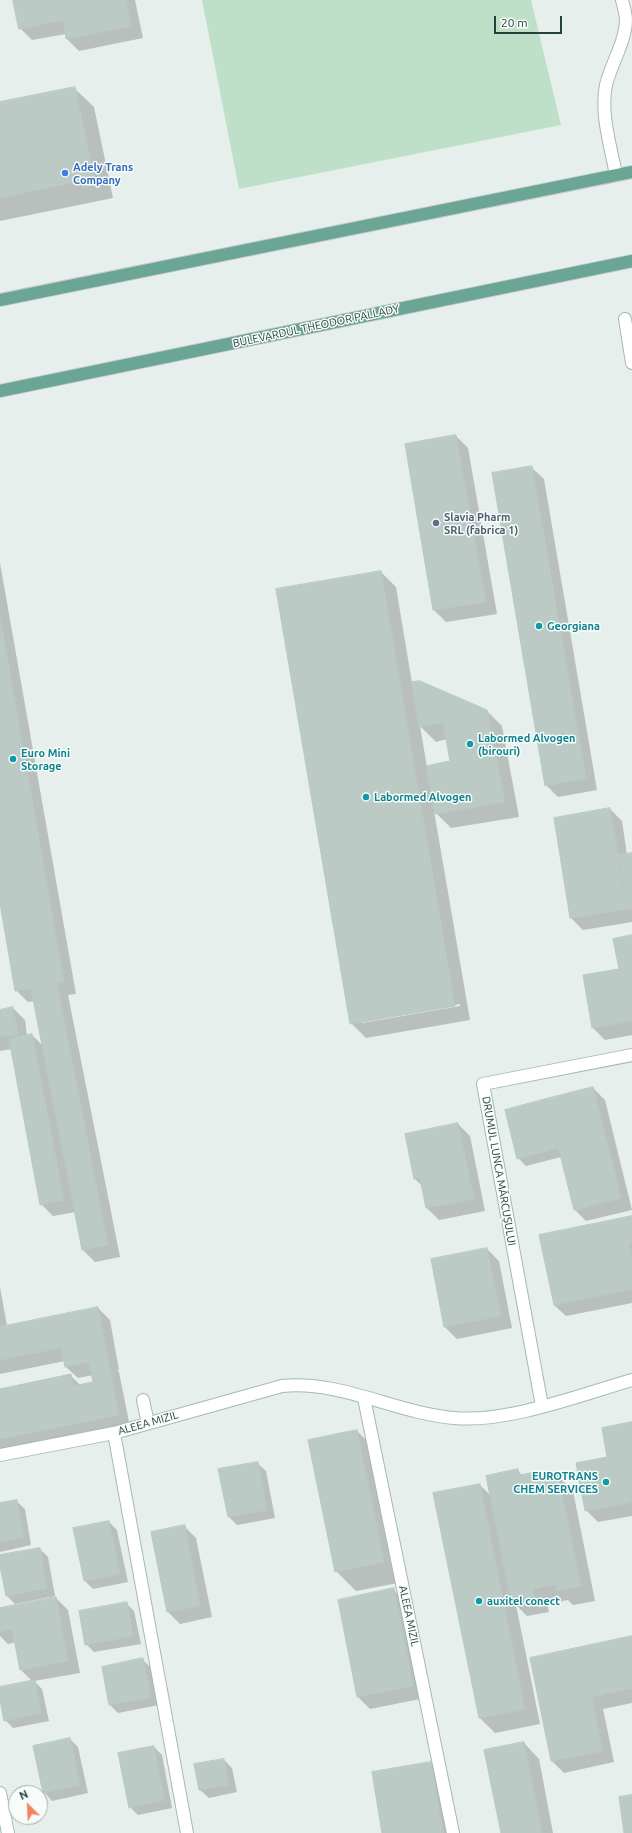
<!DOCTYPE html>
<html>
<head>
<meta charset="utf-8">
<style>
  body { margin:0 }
  #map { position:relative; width:632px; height:1833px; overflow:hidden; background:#e6efeb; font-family:Ubuntu,sans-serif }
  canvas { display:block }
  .north { position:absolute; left:8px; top:1785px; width:40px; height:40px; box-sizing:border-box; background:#f7fbf9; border:1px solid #a3b1ad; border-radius:50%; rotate:336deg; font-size:11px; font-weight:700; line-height:16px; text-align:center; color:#24423a }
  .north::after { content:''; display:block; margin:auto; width:14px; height:18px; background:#f4845f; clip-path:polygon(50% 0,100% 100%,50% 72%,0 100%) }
  .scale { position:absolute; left:494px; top:16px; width:68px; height:18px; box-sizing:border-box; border:2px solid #24423a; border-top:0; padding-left:5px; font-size:12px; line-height:14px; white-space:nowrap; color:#24423a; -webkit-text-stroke:3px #f7fbf9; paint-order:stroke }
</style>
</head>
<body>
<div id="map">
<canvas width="632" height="1833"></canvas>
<div class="north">N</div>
<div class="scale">20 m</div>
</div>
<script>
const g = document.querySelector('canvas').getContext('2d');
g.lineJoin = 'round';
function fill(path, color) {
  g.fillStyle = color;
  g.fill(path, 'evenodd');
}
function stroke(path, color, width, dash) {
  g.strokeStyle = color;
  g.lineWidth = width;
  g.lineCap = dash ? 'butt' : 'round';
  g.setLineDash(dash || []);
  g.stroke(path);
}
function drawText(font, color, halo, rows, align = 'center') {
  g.font = font + ' Ubuntu,sans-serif';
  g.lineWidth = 3;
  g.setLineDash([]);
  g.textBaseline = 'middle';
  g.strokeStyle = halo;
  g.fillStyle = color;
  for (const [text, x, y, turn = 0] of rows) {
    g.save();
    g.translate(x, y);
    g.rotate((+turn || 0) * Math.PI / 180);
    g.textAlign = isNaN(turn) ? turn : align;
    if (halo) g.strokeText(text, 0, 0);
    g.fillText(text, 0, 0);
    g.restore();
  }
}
fill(new Path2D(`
  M202,0H531L561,125L239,189Z`), '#bfe0c8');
fill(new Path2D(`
  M14,0H135L143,38L79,51L67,39L66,34L32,40L20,28Z
  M74,88L94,107L113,198L0,221V103Z
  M456,436L468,448L497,614L446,622L434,610L406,445Z
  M532,468L544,479L597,790L558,797L546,785Z
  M0,563L76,994L68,995L120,1257L95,1262L83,1250L76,1212L53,1216L41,1204L12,1049L0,1051V1011L13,1008L25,1020L27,1036L32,1035L43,1046L34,1001L28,1002L16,990L0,897Z
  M381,572L396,587L412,683L487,711L502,726L519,817L451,828L434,811L470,1020L366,1038L351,1023ZM420,726L436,742L447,739L451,762L427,767ZM460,1004V1006L362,1023V1021Z
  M610,809L622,821L627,855L632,854V922L583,930L571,918Z
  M632,936V1035L605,1040L593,1028L620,970Z
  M593,1088L605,1100L632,1210L586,1221L574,1209L561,1157L526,1166L518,1158L506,1110Z
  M458,1124L470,1136L485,1211L439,1220L427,1208L423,1187L415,1179Z
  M632,1217V1303L566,1316L554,1305Z
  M487,1249L499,1261L512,1328L457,1339L445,1327Z
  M0,1287L7,1326L98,1308L110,1320L119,1370H117L119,1372L130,1427L0,1453V1390L70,1375L80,1385L95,1383L93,1375L78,1378L66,1367L65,1361L0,1374Z
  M632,1423V1516L598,1522L586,1510L608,1458Z
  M357,1431L377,1451L403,1582L356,1591L336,1571Z
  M257,1463L266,1471L275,1518L237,1525L229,1517L219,1470Z
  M517,1470L523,1476L536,1473L542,1479L558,1476L573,1491L595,1601L573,1605L568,1600L547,1604L549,1612L527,1616L516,1605L540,1724L495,1733L480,1718L435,1494L480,1485L491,1496Z
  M16,1501L25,1509L31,1545L0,1552V1504Z
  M109,1522L117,1530L128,1582L93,1589L85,1581L75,1529Z
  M184,1526L196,1538L212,1617L180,1624L168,1612Z
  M40,1549L48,1557L55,1596L15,1604L6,1595L0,1556Z
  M393,1590L405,1601L425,1698L370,1709L358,1697Z
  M56,1598L68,1610L80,1673L34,1681L42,1689L49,1721L13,1728L5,1720L0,1688L33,1682L21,1670L16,1642L8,1644L0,1636V1609Z
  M126,1603L134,1611L141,1644L94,1652L86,1644Z
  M632,1637V1703L603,1709L614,1762L564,1773L552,1761L531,1659Z
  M143,1660L151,1668L159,1705L118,1713L110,1705L103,1668Z
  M70,1739L78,1747L88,1793L52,1801L44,1792Z
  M524,1743L539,1759L553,1833H502Z
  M154,1747L162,1755L172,1808L138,1815L130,1807Z
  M224,1760L232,1768L237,1792L209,1798L200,1790Z
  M431,1763L446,1778L455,1833H383Z`), '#0003');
const building = new Path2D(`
  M13,0H126L131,26L66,39L63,20L19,29Z
  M75,87L94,178L0,198V102Z
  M456,435L486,602L433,610L405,444Z
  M532,466L586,778L545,786L492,473Z
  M381,571L455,1006L350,1024L276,589Z
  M0,616L64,982L15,991L0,903Z
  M420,681L487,710L505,802L435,814L426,766L450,761L443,723L419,727L411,682Z
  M610,808L627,909L570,918L554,818Z
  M632,853V908L627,909L618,855Z
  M632,935V1021L592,1028L583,975L619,969L613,939Z
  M57,984L108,1245L82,1250L31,989Z
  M13,1007L18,1034L0,1037V1010Z
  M32,1034L64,1200L40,1205L9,1039Z
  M593,1087L621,1198L574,1210L546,1099Z
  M546,1099L558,1148L517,1159L505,1110Z
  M458,1123L474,1199L426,1208L420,1178L414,1179L405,1134Z
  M632,1216V1242L629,1243L632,1257V1289L554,1305L539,1235Z
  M487,1248L501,1316L444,1327L431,1259Z
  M98,1307L108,1358L65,1367L61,1348L0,1360V1327Z
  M108,1359L119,1415L0,1439V1389L71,1374L73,1386L93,1382L89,1363Z
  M632,1422V1502L585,1511L576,1463L607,1457L602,1428Z
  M357,1430L384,1562L335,1572L308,1440Z
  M258,1462L267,1510L228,1517L218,1469Z
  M518,1469L519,1475L536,1472L538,1479L558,1475L581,1586L557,1591L556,1584L533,1589L534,1597L511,1602L486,1476Z
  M480,1484L525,1709L479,1718L433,1493Z
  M17,1500L24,1537L0,1542V1503Z
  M109,1521L120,1574L84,1581L73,1528Z
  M185,1525L200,1606L167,1612L151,1532Z
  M40,1548L47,1588L6,1596L0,1566V1555Z
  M394,1588L413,1686L357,1697L338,1600Z
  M56,1597L68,1661L20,1670L12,1629L0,1632V1608Z
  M127,1602L133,1636L85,1645L79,1611Z
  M632,1636V1688L592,1697L581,1647Z
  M581,1647L603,1751L551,1761L530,1658Z
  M143,1658L151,1697L109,1705L102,1667Z
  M35,1680L41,1713L4,1721L0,1700V1687Z
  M70,1738L80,1785L43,1793L33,1746Z
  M524,1742L542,1833H501L484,1750Z
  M154,1746L165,1800L129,1808L118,1753Z
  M224,1759L229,1785L199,1790L194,1764Z
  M431,1762L443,1833H382L372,1772Z
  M632,1795V1833H624L619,1797Z`);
fill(building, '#bbcac4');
stroke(building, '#b8c9c2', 1);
const lane = new Path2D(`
  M616,175C611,147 600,114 606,85C611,64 625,43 626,21C626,14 624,7 622,0
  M625,319L632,363
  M364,1398L453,1833
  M143,1400L148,1423`);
const street = new Path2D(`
  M542,1406L483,1084L632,1055
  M114,1433L187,1833
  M0,1793L8,1833`);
const secondary = new Path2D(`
  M0,1455L114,1433L282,1386C341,1380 396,1413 454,1418C508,1423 580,1395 632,1380`);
const primary = new Path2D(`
  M0,300L632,172
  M0,391L632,261`);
stroke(lane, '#a8b8b2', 14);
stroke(street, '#a8b8b2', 14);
stroke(secondary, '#a4bbb3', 14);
stroke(primary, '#c2cac8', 14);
stroke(lane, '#fff', 12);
stroke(street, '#fff', 12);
stroke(secondary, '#fff', 12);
stroke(primary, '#6aa596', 12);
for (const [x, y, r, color] of [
  [65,173,4,"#3f7fe0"],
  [436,523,4,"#5c6f8a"],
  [539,626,4,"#0f9aa8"],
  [470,744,4,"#0f9aa8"],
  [13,759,4,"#0f9aa8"],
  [366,797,4,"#0f9aa8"],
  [606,1482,4,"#0f9aa8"],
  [479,1601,4,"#0f9aa8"]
]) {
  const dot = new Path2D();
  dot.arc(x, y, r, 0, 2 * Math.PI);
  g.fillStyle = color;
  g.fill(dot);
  stroke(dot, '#f7fbf9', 1.5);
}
drawText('bold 11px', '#366cbe', '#f7fbf9', [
  ["Adely Trans",73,167],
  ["Company",73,180]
], 'left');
drawText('11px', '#24423a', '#f7fbf9', [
  ["BULEVARDUL THEODOR PALLADY",316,326,-12],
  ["DRUMUL LUNCA MĂRCUȘULUI",499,1171,80],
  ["ALEEA MIZIL",148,1423,-16],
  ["ALEEA MIZIL",409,1616,78]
]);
drawText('bold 11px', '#4e5e75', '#f7fbf9', [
  ["Slavia Pharm",444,517],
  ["SRL (fabrica 1)",444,530]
], 'left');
drawText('bold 11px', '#0d838f', '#f7fbf9', [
  ["Georgiana",547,626],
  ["Labormed Alvogen",478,738],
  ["(birouri)",478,751],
  ["Euro Mini",21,753],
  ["Storage",21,766],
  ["Labormed Alvogen",374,797],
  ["EUROTRANS",598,1476,"right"],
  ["CHEM SERVICES",598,1489,"right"],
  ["auxitel conect",487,1601]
], 'left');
</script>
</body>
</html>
